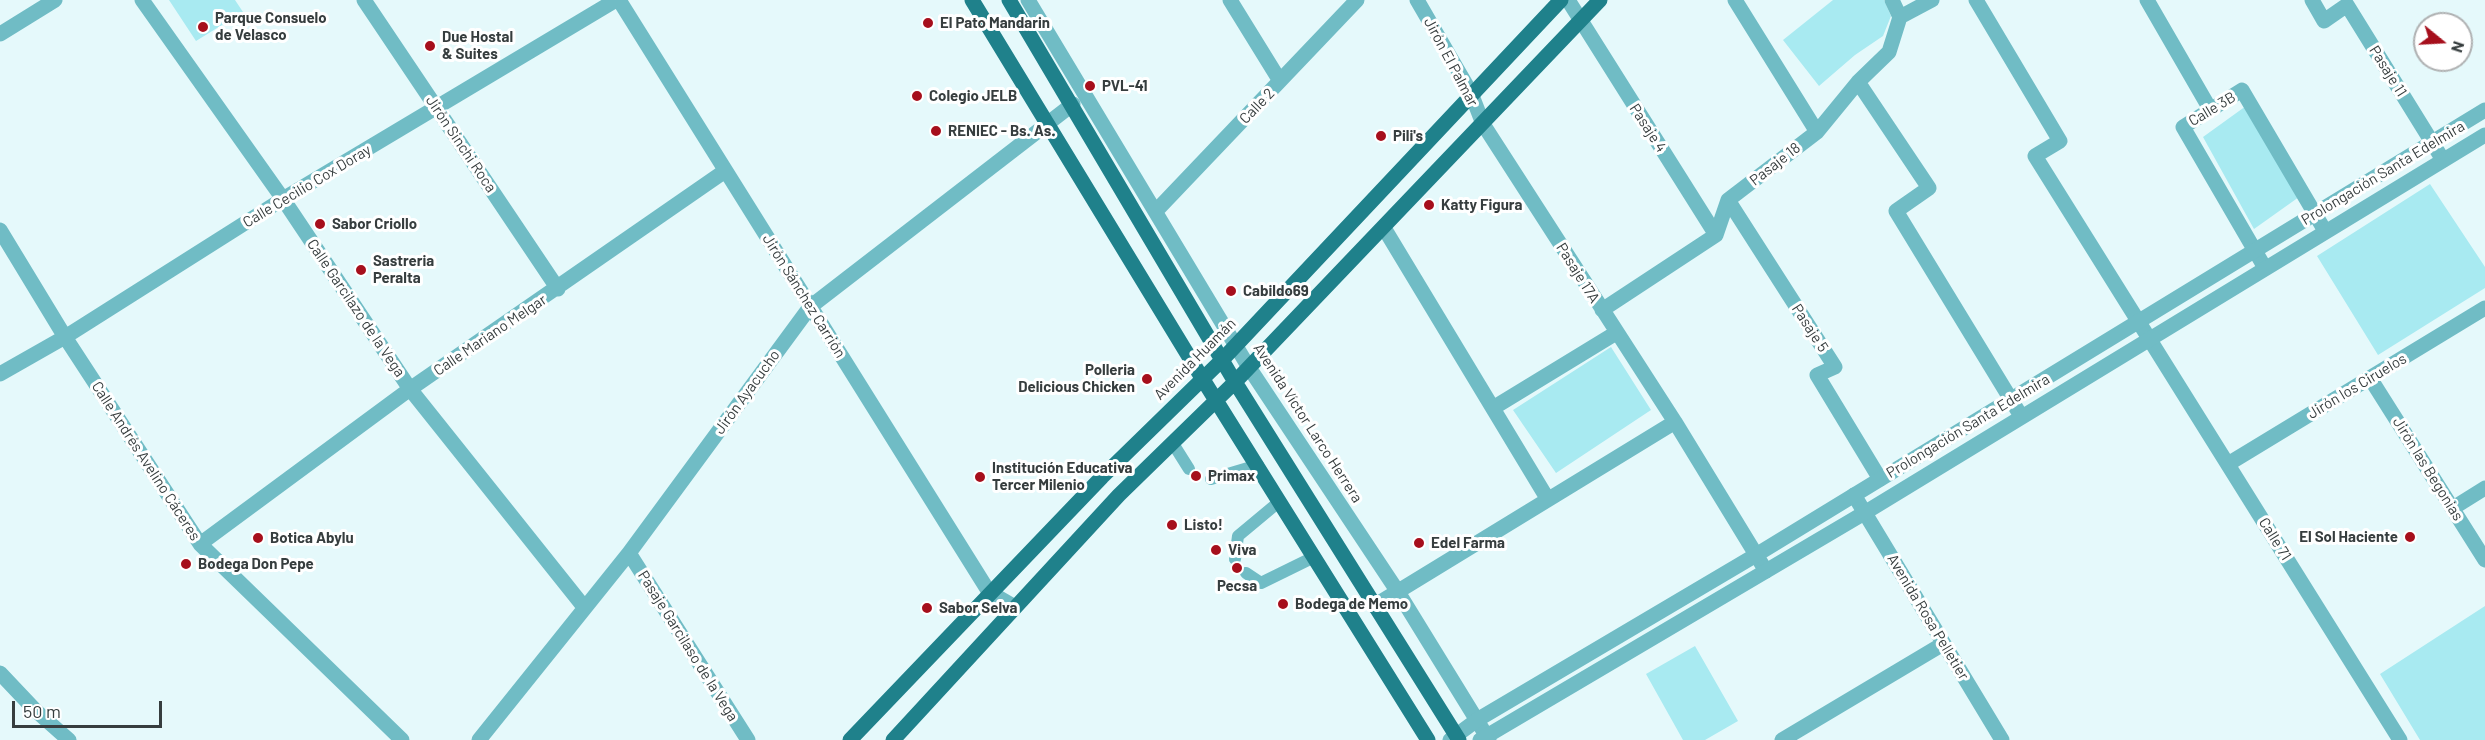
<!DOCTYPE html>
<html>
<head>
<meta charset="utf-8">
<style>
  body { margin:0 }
  #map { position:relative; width:2485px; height:740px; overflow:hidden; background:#e5f9fb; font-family:Barlow,sans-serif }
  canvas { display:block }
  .north { position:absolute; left:2413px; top:12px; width:60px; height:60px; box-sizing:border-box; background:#fff; border:2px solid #afb1b2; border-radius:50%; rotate:108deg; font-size:16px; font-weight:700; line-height:24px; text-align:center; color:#363d3e }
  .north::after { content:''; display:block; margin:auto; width:21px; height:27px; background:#a60f1c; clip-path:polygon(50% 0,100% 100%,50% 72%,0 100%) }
  .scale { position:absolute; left:12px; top:701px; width:150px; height:27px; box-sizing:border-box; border:3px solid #363d3e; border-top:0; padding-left:8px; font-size:18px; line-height:21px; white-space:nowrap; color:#363d3e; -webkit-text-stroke:4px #fff; paint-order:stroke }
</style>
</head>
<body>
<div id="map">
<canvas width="2485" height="740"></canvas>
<div class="north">N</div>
<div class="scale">50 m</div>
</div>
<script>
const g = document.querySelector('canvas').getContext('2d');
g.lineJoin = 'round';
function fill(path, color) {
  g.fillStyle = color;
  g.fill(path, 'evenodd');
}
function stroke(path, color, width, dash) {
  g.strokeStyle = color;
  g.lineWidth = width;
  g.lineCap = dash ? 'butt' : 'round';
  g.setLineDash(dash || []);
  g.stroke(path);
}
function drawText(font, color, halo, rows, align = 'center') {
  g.font = font + ' Barlow,sans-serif';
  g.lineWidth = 6;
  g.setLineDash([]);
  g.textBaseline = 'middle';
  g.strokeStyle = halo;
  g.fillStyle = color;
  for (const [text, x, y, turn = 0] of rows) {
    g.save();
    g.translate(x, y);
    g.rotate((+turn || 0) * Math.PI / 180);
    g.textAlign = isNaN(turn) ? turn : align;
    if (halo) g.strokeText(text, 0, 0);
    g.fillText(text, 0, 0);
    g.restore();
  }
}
fill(new Path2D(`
  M169,0H235L243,12L196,41Z
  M1833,0H1884L1891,16L1883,36L1855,55L1819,86L1783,40Z
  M2246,106L2299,197L2254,229L2203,137Z
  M2430,184L2485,267V288L2378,355L2317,256Z
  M1611,347L1651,410L1556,473L1513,410Z
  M2485,606V740H2420L2380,674Z
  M1695,646L1738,721L1705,740H1683L1646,674Z`), '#a8eaf1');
stroke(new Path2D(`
  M1172,442L1189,469
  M1211,479L1258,465
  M1235,559L1238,536L1280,501
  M1246,573L1261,583L1314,557`), '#70bcc5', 12);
stroke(new Path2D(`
  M142,0L283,199L410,389L584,607
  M364,0L558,289
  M619,0L989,592L1015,607
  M1028,0L1248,366L1398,592L1489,740
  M1230,0L1280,81
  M1417,0L1471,93L1483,124L1675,422L1766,571
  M1568,0L1716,235
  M1735,0L1817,132
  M1892,0L1900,17
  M1976,0L2060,141L2035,156L2400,740
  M2147,0L2210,109
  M2312,0L2324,21L2347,5L2443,160
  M0,34L55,0
  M1858,82L1929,188L1896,211L2021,416
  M1728,200L1835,367L1817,375L1880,479
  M1156,211L1357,0
  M1384,228L1547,498
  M0,230L65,337L200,544L402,740
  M2265,268L2183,127L2242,90L2325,231
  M1602,310L1716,235L1728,200L1817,132L1858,82L1889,52L1900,17L1932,0
  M0,374L65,337L283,199L616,0
  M2370,378L2485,560
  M1493,408L1616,333
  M2228,464L2485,308
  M1854,495L2002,740
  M2453,508L2485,488
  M200,544L410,389L725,171
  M629,553L748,740
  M1374,606L1675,422
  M0,673L35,710L69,740
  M479,740L629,553L810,307L1073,104
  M1782,740L1943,644`), '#70bcc5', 15);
stroke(new Path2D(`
  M1450,740L1477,720L1756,555L2485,110
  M1480,740L1866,512L2485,135`), '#70bcc5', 15);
stroke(new Path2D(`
  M972,0L1202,378L1428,740
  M1009,0L1235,382L1459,740
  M850,740L1102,477L1223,359L1561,0
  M893,740L1119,495L1235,382L1600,0`), '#1f818b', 15);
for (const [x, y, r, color] of [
  [928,23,6,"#a60f1c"],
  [203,27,6,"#a60f1c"],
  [430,46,6,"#a60f1c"],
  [1090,86,6,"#a60f1c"],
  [917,96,6,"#a60f1c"],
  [936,131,6,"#a60f1c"],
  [1381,136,6,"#a60f1c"],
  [1429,205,6,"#a60f1c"],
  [320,224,6,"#a60f1c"],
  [361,270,6,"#a60f1c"],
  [1231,291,6,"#a60f1c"],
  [1147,379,6,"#a60f1c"],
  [1196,476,6,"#a60f1c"],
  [980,477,6,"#a60f1c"],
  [1172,525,6,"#a60f1c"],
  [2410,537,6,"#a60f1c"],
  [258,538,6,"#a60f1c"],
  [1419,543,6,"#a60f1c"],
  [1216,550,6,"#a60f1c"],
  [186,564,6,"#a60f1c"],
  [1237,568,6,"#a60f1c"],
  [1283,604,6,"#a60f1c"],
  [927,608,6,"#a60f1c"]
]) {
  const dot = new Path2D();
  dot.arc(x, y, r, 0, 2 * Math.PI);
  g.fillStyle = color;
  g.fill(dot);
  stroke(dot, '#fff', 2);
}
drawText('bold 15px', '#363d3e', '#fff', [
  ["Parque Consuelo",215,18],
  ["de Velasco",215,35],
  ["El Pato Mandarin",940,23],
  ["Due Hostal",442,37],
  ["& Suites",442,54],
  ["PVL-41",1102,86],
  ["Colegio JELB",929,96],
  ["RENIEC - Bs. As.",948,131],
  ["Pili's",1393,136],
  ["Katty Figura",1441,205],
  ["Sabor Criollo",332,224],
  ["Sastreria",373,261],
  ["Peralta",373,278],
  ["Cabildo69",1243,291],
  ["Polleria",1135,370,"right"],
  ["Delicious Chicken",1135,387,"right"],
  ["Institución Educativa",992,468],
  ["Tercer Milenio",992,485],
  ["Primax",1208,476],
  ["Listo!",1184,525],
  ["El Sol Haciente",2398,537,"right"],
  ["Botica Abylu",270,538],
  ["Edel Farma",1431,543],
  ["Viva",1228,550],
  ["Bodega Don Pepe",198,564],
  ["Pecsa",1237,586,"center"],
  ["Bodega de Memo",1295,604],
  ["Sabor Selva",939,608]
], 'left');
drawText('15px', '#363d3e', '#fff', [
  ["Jirón El Palmar",1451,62,62],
  ["Pasaje 11",2388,71,58],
  ["Calle 2",1257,106,-46],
  ["Calle 3B",2212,109,-31],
  ["Pasaje 4",1648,128,57],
  ["Jirón Sinchi Roca",461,144,56],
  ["Pasaje 18",1775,164,-38],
  ["Prolongación Santa Edelmira",2383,173,-31],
  ["Calle Cecilio Cox Doray",307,186,-31],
  ["Pasaje 17A",1578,273,58],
  ["Jirón Sánchez Carrión",804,296,58],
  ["Calle Garcilazo de la Vega",356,308,56],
  ["Pasaje 5",1810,328,57],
  ["Calle Mariano Melgar",490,335,-34],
  ["Avenida Huamán",1195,359,-45],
  ["Jirón los Ciruelos",2357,386,-31],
  ["Jirón Ayacucho",747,392,-54],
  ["Avenida Víctor Larco Herrera",1308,423,57],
  ["Prolongación Santa Edelmira",1968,426,-31],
  ["Calle Andrés Avelino Cáceres",146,461,57],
  ["Jirón las Begonias",2428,469,58],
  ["Calle 71",2275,539,58],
  ["Avenida Rosa Pelletier",1928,617,59],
  ["Pasaje Garcilaso de la Vega",688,646,58]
]);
</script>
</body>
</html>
